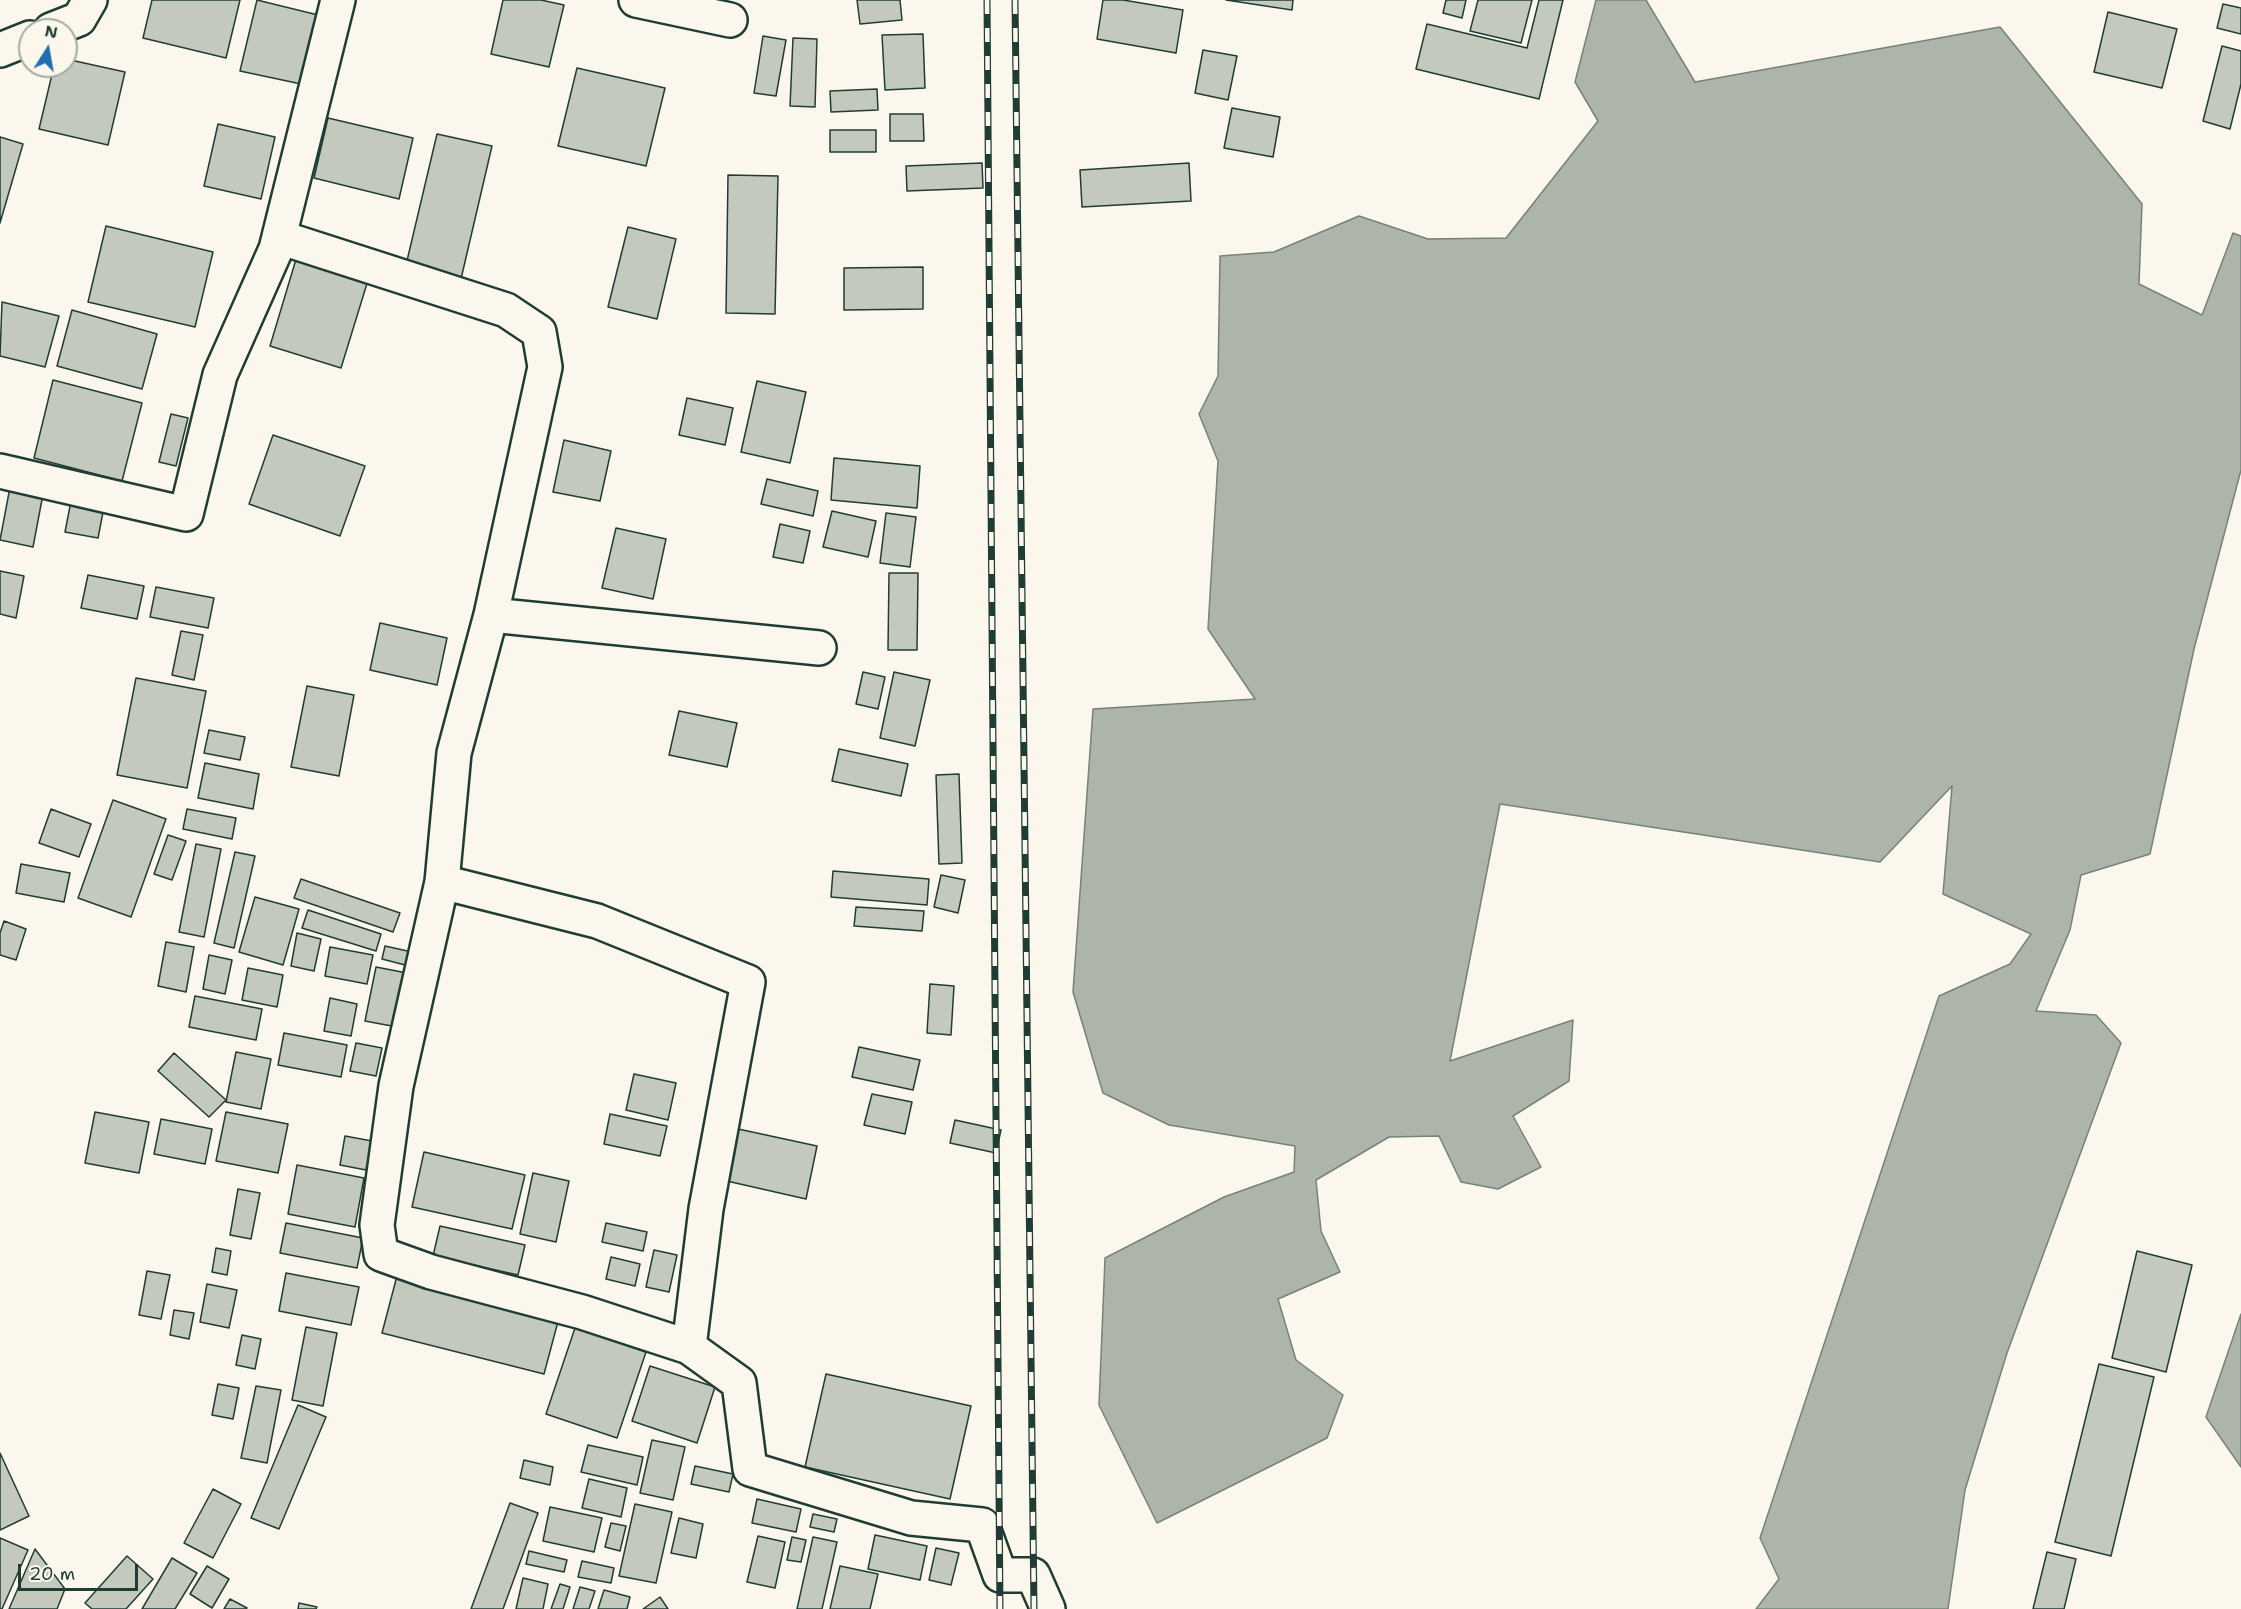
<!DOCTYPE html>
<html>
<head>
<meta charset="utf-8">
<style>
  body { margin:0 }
  #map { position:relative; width:2241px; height:1609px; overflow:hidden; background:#fbf7ec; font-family:"Shantell Sans",sans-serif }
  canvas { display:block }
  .north { position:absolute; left:18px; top:18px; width:60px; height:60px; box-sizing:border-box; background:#fbf7ec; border:2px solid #a3ada2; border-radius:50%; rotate:11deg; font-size:16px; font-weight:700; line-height:24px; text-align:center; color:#1f3d34 }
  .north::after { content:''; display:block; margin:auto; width:21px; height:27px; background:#1f6fb2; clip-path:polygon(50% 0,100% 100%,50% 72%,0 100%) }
  .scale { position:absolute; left:18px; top:1564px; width:120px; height:27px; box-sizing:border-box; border:3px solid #1f3d34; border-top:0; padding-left:8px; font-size:18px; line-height:21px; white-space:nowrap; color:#1f3d34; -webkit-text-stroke:4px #fbf7ec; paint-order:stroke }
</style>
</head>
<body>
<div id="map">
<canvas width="2241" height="1609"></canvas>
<div class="north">N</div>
<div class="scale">20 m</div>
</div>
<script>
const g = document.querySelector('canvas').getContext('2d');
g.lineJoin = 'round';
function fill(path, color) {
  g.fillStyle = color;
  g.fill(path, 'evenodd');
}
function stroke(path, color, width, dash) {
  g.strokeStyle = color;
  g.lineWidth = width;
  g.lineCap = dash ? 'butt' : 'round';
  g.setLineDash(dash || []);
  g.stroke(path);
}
const water = new Path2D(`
  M1596,0H1646L1695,82L2000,27L2142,204L2139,284L2202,315L2233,233L2241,236V470L2194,649L2150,854L2081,875L2070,930L2036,1011L2096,1015L2121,1043L2007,1353L1965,1490L1948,1609H1756L1779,1579L1760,1538L1939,996L2010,964L2031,934L1943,894L1952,786L1880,862L1500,804L1450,1061L1573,1020L1569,1081L1513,1116L1541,1167L1498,1189L1461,1182L1439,1136L1389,1137L1316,1180L1321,1231L1340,1272L1278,1299L1296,1360L1343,1395L1327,1438L1157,1523L1099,1405L1105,1258L1224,1197L1294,1172L1295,1146L1169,1125L1103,1093L1073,992L1093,709L1255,699L1208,629L1218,461L1199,414L1218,376L1220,256L1274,252L1359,216L1428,239L1506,238L1598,121L1575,82Z
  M2241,1314V1467L2206,1417Z`);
fill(water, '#adb4aa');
stroke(water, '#74847b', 1.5);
const building = new Path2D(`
  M152,0H240L226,58L143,38Z
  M257,0L318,15L301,84L240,71Z
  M503,0H541L564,5L549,67L491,54Z
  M857,0H900L902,20L860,24Z
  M1103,0H1123L1183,10L1176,53L1097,39Z
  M1226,0H1293L1292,10Z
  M1446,0H1466L1462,18L1443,13Z
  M1478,0H1532L1521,43L1470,31Z
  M1539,0H1563L1539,99L1416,69L1427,24L1527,48Z
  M2223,4L2241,8V34L2217,28Z
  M2108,12L2177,29L2162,88L2094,72Z
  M923,34L925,88L885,90L882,35Z
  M763,36L786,40L776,96L754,93Z
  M793,38L817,39L815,107L790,106Z
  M2222,46L2241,51V84L2230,129L2203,121Z
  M1203,50L1237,56L1228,100L1195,93Z
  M66,59L125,72L108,145L39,129L54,66H66Z
  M577,68L665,88L646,166L558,146Z
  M877,89L878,110L831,112L830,91Z
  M1232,108L1280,117L1273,157L1224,148Z
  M890,114H923L924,141H890Z
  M328,118L413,138L399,199L314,178Z
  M218,124L275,137L261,199L204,186Z
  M830,130H876V152H830Z
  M437,134L492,146L461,279L406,265Z
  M0,137L23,144L0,223Z
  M982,163L983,188L907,191L906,166Z
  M1189,163L1191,201L1082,207L1080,170Z
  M728,175L778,176L775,314L726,313Z
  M106,226L213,252L195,327L88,302Z
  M628,227L676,239L657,319L608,307Z
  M297,256L369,277L341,368L270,346Z
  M923,267V309L844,310V268Z
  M2,302L59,316L45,367L0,356Z
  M72,310L157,334L142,389L57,366Z
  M53,380L142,403L122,481L34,458Z
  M757,381L806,392L790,463L741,452Z
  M687,398L733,408L725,445L679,435Z
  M171,414L188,418L176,466L159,462Z
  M273,435L365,466L340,536L249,504Z
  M564,440L611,451L600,501L553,492Z
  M834,458L920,466L917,508L831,500Z
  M767,479L818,491L813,516L761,504Z
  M11,482L44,489L33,547L0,540Z
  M71,501L104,507L98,538L65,532Z
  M832,511L876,521L868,557L823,547Z
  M886,513L916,517L910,567L880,563Z
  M780,524L810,531L803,563L773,557Z
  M616,528L666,539L653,599L602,588Z
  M0,571L24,576L16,618L0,614Z
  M889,573H918L917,650H888Z
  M88,575L144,586L137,619L81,608Z
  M156,587L214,598L208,628L150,617Z
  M380,623L447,638L437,685L370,670Z
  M181,631L203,635L194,680L172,675Z
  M863,672L885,677L878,709L856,704Z
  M894,672L930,680L915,746L880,738Z
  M136,678L206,691L187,788L117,775Z
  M307,686L354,695L339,776L291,767Z
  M679,711L737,723L727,767L669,755Z
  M209,730L245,737L240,760L204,753Z
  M839,749L908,764L901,796L832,781Z
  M205,763L259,774L253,809L198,798Z
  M959,774L962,863L939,864L936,775Z
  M113,800L166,819L131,917L78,898Z
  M51,809L91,824L79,857L39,843Z
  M187,809L236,818L232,839L183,829Z
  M168,835L186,841L172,880L154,874Z
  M196,844L221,849L204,937L179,932Z
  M235,852L255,856L234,948L214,943Z
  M21,864L70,873L64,902L16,893Z
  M833,871L929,879L927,905L831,897Z
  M941,875L965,880L958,913L934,907Z
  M301,879L400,913L393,932L294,898Z
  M255,897L299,909L283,965L239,952Z
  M856,907L924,911L922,931L854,926Z
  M308,910L381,934L376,951L302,928Z
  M4,921L26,929L16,960L0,955V933Z
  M297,933L321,939L314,971L291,966Z
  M166,942L194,947L186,992L158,986Z
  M385,946L412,952L409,966L382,959Z
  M330,947L373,955L367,984L325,976Z
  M209,955L232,960L225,994L203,989Z
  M376,967L407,973L397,1027L365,1021Z
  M248,968L283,975L277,1007L242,1000Z
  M930,984L954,986L951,1035L927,1033Z
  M195,996L262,1009L256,1040L189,1027Z
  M330,998L357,1004L351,1036L324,1031Z
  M284,1033L347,1045L341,1077L278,1065Z
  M356,1043L382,1048L376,1076L350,1071Z
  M859,1047L920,1060L913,1090L852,1077Z
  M236,1052L271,1059L261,1109L226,1102Z
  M174,1053L226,1100L209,1117L158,1071Z
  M634,1074L676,1083L668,1120L626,1110Z
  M872,1094L912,1102L905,1134L864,1125Z
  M95,1112L149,1122L139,1173L85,1163Z
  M226,1112L288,1124L278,1173L216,1161Z
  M610,1114L667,1126L660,1156L604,1144Z
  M161,1119L212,1129L205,1164L154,1154Z
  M955,1120L1001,1130L996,1153L950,1143Z
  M729,1127L817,1146L806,1199L718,1179Z
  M345,1136L372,1141L366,1170L340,1165Z
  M424,1152L525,1175L512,1229L412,1207Z
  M297,1165L364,1178L355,1227L288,1214Z
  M533,1173L569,1181L556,1242L520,1234Z
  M238,1189L260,1193L251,1239L230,1235Z
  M286,1223L363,1238L357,1268L280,1253Z
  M606,1223L647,1232L643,1251L602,1242Z
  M440,1226L525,1245L518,1275L433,1256Z
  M216,1248L231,1251L227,1275L212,1272Z
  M654,1250L677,1255L669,1292L646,1287Z
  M2137,1251L2192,1265L2166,1372L2112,1358Z
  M611,1257L640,1264L635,1286L606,1279Z
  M147,1271L170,1275L161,1319L139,1315Z
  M398,1272L560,1314L544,1374L382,1333Z
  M286,1273L359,1287L351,1325L279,1311Z
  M207,1284L237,1290L229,1328L200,1322Z
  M174,1310L194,1313L189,1339L170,1335Z
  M306,1327L337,1333L323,1406L292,1400Z
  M575,1328L646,1352L617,1438L546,1414Z
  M242,1335L261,1339L255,1369L236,1365Z
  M2099,1364L2154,1377L2111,1556L2055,1542Z
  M650,1366L715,1387L697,1443L632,1421Z
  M826,1374L971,1406L950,1499L805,1467Z
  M218,1384L239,1388L233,1419L212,1415Z
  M256,1386L281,1390L267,1463L241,1458Z
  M298,1405L326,1417L279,1529L251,1518Z
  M652,1440L685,1447L673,1500L640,1493Z
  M588,1445L643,1457L637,1485L581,1472Z
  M0,1453L29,1516L0,1530Z
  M524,1460L553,1467L550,1485L520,1478Z
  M695,1466L733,1474L729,1492L691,1484Z
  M589,1479L627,1488L621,1517L582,1508Z
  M213,1489L241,1504L213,1558L184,1543Z
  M757,1499L801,1509L796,1532L752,1523Z
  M510,1503L538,1513L503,1609H471Z
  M635,1504L672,1512L656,1583L619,1576Z
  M550,1507L602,1518L594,1552L543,1541Z
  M813,1514L837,1519L834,1532L810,1527Z
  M679,1518L703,1524L696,1558L671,1553Z
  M611,1523L626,1526L620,1551L605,1547Z
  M875,1535L927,1546L920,1580L868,1569Z
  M758,1536L785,1542L775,1588L747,1582Z
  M792,1537L806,1540L801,1562L787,1560Z
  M813,1537L837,1542L822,1609H797Z
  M0,1538L28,1550L2,1609H0Z
  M936,1548L959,1553L951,1585L929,1580Z
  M35,1549L65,1589L57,1609H9Z
  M529,1551L567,1560L564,1572L526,1564Z
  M2047,1552L2076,1559L2064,1609H2033Z
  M127,1556L153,1579L126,1609H92L85,1603Z
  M172,1558L197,1573L175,1609H142Z
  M582,1561L614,1568L611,1583L578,1577Z
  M207,1566L229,1579L212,1608L190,1594Z
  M840,1566L878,1574L870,1609H830Z
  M523,1578L548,1584L543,1609H516Z
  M560,1584L570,1587L563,1609H551Z
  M580,1587L595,1591L589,1609H573Z
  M604,1590L630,1597L627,1609H598Z
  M660,1597L668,1609H643Z
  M230,1599L247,1608L246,1609H224Z
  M299,1603L317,1607L316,1609H298Z`);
fill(building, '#c4c9be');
stroke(building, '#1f3d34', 1.5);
const minor = new Path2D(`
  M636,0L730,20
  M51,30L79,19L90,0
  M0,50L30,38
  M279,237L506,310L539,332L545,367L491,615L454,753L442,882L396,1086L377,1225L381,1254L431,1272L582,1312L689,1347L739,1383L750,1469L911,1518L982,1525L1000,1575H1033L1048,1609
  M0,471L186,514L220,375L276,249L338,0
  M491,615L819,648
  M442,882L597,921L748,982L706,1209L689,1347`);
stroke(minor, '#1f3d34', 38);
stroke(minor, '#fbf7ec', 33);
const rail = new Path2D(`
  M987,0L1000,1609
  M1015,0L1034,1609`);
stroke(rail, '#1f3d34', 7);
stroke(rail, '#fbf7ec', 4.5, [14]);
</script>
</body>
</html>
